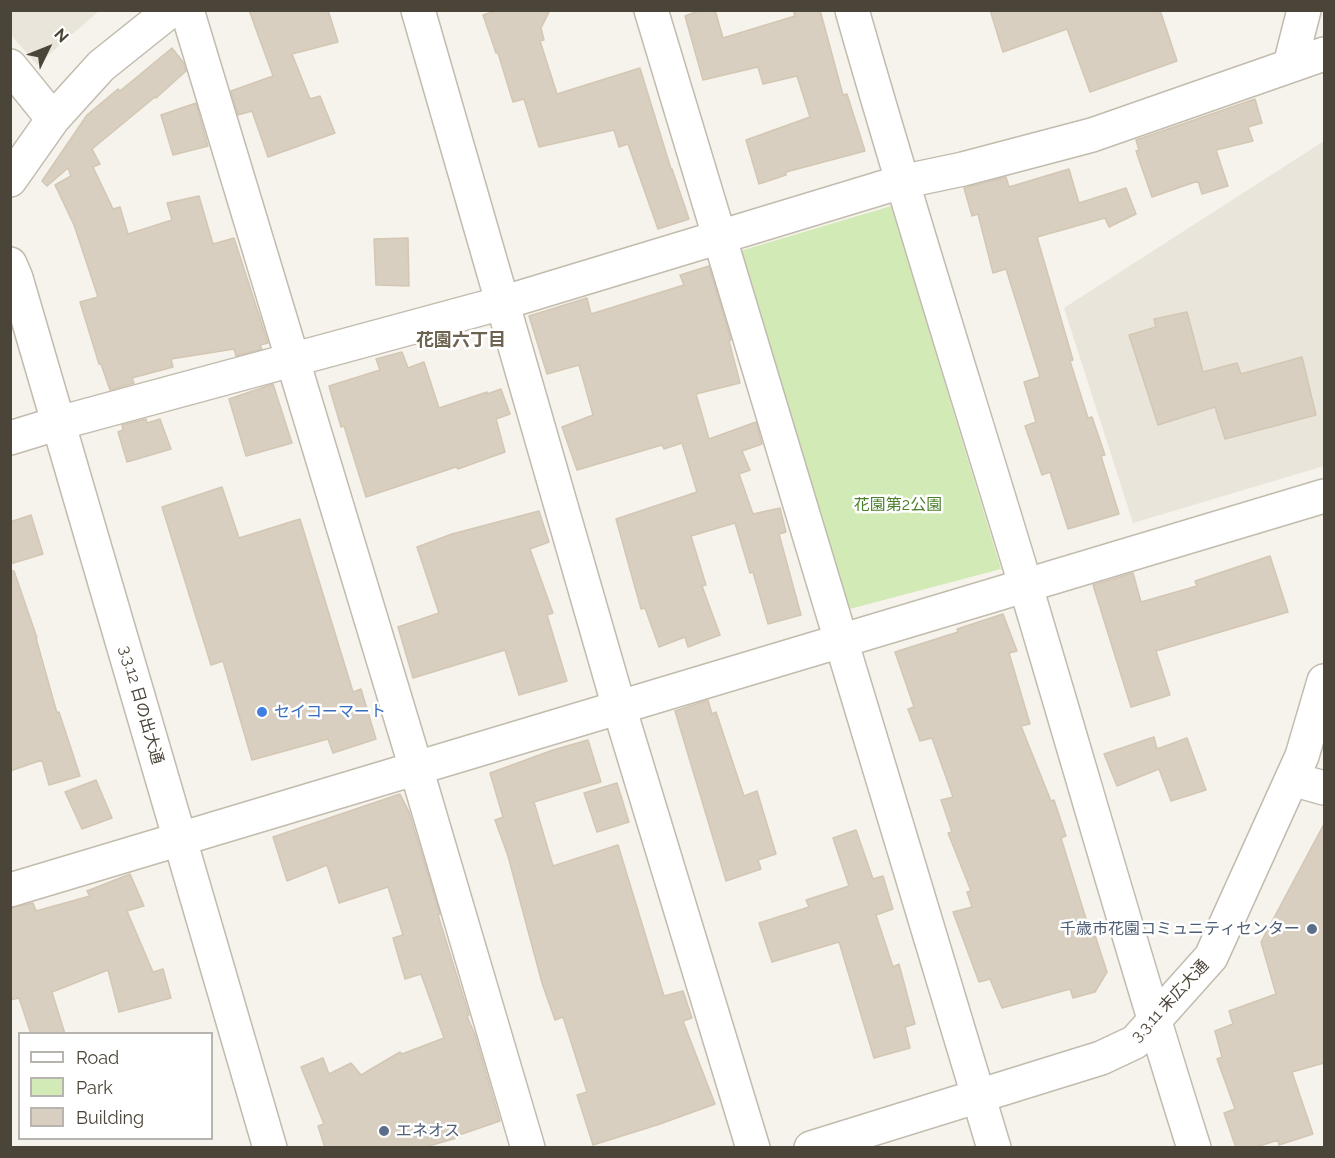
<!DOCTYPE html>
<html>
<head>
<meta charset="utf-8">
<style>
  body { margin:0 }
  #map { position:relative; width:1335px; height:1158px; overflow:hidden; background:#f6f3ec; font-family:Raleway,sans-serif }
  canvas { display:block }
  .frame { position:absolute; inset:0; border:12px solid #4b4439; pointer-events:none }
  .legend { position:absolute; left:18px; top:1032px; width:195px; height:108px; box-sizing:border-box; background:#fff; border:2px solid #b7b4b0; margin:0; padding:8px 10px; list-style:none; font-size:18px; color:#4b4439 }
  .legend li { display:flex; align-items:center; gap:12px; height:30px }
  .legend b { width:30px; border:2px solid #b7b4b0 }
  .north { position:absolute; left:18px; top:18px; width:60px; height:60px; -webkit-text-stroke:4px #fff; paint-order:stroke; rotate:47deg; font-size:16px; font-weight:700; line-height:24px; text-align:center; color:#4b4439 }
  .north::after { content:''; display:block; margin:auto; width:21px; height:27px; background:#4b4439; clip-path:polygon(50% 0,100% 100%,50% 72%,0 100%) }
</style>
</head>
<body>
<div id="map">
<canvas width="1335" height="1158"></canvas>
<div class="frame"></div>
<ul class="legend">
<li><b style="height:8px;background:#fff"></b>Road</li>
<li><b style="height:16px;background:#d2eab5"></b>Park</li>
<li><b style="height:16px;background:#d8cfc1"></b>Building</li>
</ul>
<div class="north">N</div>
</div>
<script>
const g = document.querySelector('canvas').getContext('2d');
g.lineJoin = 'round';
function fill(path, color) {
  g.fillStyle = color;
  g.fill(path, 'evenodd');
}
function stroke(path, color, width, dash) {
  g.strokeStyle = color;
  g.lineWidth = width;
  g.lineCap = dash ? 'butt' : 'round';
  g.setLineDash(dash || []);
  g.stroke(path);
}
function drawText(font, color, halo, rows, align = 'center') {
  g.font = font + ' Raleway,"Noto Sans JP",sans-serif';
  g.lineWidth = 5;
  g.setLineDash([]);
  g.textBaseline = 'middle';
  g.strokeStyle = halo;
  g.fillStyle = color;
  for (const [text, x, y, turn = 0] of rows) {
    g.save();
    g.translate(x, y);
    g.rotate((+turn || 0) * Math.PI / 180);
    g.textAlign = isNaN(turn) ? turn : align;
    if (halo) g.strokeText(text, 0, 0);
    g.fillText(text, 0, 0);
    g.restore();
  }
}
fill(new Path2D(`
  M10,11L11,10L99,11L37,65L11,35Z
  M1324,141V466L1133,523L1064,308Z`), '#eae5da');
fill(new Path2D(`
  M891,206L1001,569L846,610L740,251Z`), '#d2eab5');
const building = new Path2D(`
  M249,10H328L338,42L292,54L310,99L320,96L335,133L268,157L252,111L238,115L231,91L273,76Z
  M499,10H550L541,28L544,40L540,41L557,94L640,68L671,169H672L689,219L658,229L628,144L619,147L614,130L539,147L524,99L513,102L498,53H496L483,15Z
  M701,10H715L723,38L795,16L793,10H820L843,95L847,94L865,151L786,172V175L759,184L746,140L810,117L797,76L763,84L758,67L703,80L685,16Z
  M990,10H1160L1177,61L1090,92L1067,29L1003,52Z
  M172,48L183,62L186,71L156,98L155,97L92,149L100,164L93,167L113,209L120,207L128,234L172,220L167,203L199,196L213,244L234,238L268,343L260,345L262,349L236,356L234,349L171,359L173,367L132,378L134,383L110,390L101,364H99L80,302L98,297L74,225L55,185L71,176L68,168L47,186L42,181L87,115L118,89L120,91Z
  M1255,99L1262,123L1248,127L1253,141L1216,150L1228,186L1202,194L1198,181L1152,197L1136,151L1139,150L1136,140Z
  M196,103L208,146L173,155L161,115Z
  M1069,169L1079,203L1126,188L1136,214L1109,227L1105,218L1037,237L1073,360L1070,361L1088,418L1092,417L1105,455L1101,456L1119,514L1068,529L1050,472L1042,475L1025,426L1036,422L1024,382L1040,377L1006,269L993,273L978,214L972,216L964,188L1006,177L1009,187Z
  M408,238L409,286L376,285L374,239Z
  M709,266L731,340L729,341L740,383L696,394L709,439L756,422L762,444L742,451L750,470L739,474L753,514L780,508L786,532L779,534L801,615L768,624L753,572L750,573L735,523L691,536L706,585L702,586L720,635L688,647L685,637L659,647L645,608L641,609L616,519L697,492L682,443L664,449L662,445L577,470L562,427L593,415L579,365L547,374L529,316L587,298L591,314L684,285L680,275Z
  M1187,312L1203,372L1237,363L1241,374L1302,357L1316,415L1225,439L1215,407L1158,425L1129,335L1156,327L1154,319Z
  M402,352L408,368L424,362L439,408L487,392V394L501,389L510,414L496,419L505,452L458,469L456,467L366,497L344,426L341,427L329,386L380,370L376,359Z
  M273,384L292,443L246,456L229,399Z
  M146,419L147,423L160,419L171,449L127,462L118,432L123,430L122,425Z
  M222,487L239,538L300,519L353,692L361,689L376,739L333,753L328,739L252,760L223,661L211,665L162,507Z
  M539,511L549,542L530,549L553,613L547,615L567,681L519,695L505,650L413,678L398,627L439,613L417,547L452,534Z
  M31,515L43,554L10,564V522Z
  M1270,556L1288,612L1156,651L1170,695L1131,707L1093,585L1133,573L1141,602L1197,586L1195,581Z
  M10,571H14L37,638H36L57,713L59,712L80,776L49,785L42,760L10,771Z
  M1003,614L1017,651L1009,653L1030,724L1021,726L1051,801L1054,800L1066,836L1061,838L1087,922L1090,920L1107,972L1095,992L1073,998L1070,989L1002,1008L990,979L979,982L953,912L972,907L967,892L971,891L948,833L952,832L941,800L953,797L932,738L920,741L908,709L914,707L895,652L958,632L957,629Z
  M708,700L712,714L716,712L744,796L757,791L776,854L758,860L761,869L726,881L675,711Z
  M1154,737L1157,749L1187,738L1206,790L1171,801L1159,769L1117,786L1104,754Z
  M588,740L601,782L534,802L553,866L618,845L664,996L683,991L692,1018L683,1021L715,1104L660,1124L593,1145L577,1095L587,1092L563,1017L555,1020L542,983L508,856L495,820L503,817L490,773L553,750Z
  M96,780L112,818L82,829L65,792Z
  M617,783L629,822L597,832L584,793Z
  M400,794L409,812L440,914L438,915L469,1015L467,1016L475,1035L500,1121L459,1135L460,1137L422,1148H325L318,1126L324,1124L301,1067L323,1058L329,1074L351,1063L361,1075L400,1052L402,1054L444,1038L421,974L405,979L393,938L403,935L388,887L339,903L327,865L287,881L273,837Z
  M1324,824V1063L1292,1072L1313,1134L1279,1145L1278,1140L1253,1148H1236L1224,1113L1235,1109L1217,1059L1222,1057L1215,1031L1233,1024L1229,1011L1276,994L1261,942Z
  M856,830L873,879L883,876L893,909L876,915L893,967L899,964L915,1024L905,1027L910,1048L874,1058L839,942L772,962L759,923L809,907L806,900L849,886L833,838Z
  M130,874L144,906L127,911L153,972L163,969L171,998L119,1012L108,970L52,992L65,1034H31L19,998L10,1000V908L33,903L36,911L90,896L87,891Z`);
fill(building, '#d8cfc1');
stroke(building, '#d3c7b4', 1.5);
const minor = new Path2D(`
  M187,10L416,768L528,1148
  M418,10L619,707L753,1148
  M651,10L994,1148
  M852,10C907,204 968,395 1026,587C1082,774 1135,962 1194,1148
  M1290,65L1304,10
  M10,66L53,119
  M10,180L53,119L101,66L171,10
  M10,264L16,278L270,1148
  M10,438L59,423L502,303L901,182L963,169L1092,135L1324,54
  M1292,779L1324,788
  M10,890L1324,496
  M811,1148L1101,1058L1135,1042L1211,957L1302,756L1324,681`);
stroke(minor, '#c2bbae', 36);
stroke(minor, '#fff', 33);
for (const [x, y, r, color] of [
  [262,712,6,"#3f7fe0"],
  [1312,929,6,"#5c6f8a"],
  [384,1131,6,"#5c6f8a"]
]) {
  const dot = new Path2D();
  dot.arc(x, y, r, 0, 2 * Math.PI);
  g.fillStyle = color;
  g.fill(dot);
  stroke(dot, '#fff', 2);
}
drawText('16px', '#4a7f2a', '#fff', [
  ["花園第2公園",898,505]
]);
drawText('16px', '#4b4439', '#fff', [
  ["3.3.12 日の出大通",141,705,74],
  ["3.3.11 末広大通",1170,1001,-47]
]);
drawText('16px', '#366cbe', '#fff', [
  ["セイコーマート",274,712]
], 'left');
drawText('16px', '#4e5e75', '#fff', [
  ["千歳市花園コミュニティセンター",1300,929],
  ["エネオス",396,1131,"left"]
], 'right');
drawText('bold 18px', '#6e6250', '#fff', [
  ["花園六丁目",461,341]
]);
</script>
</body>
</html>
